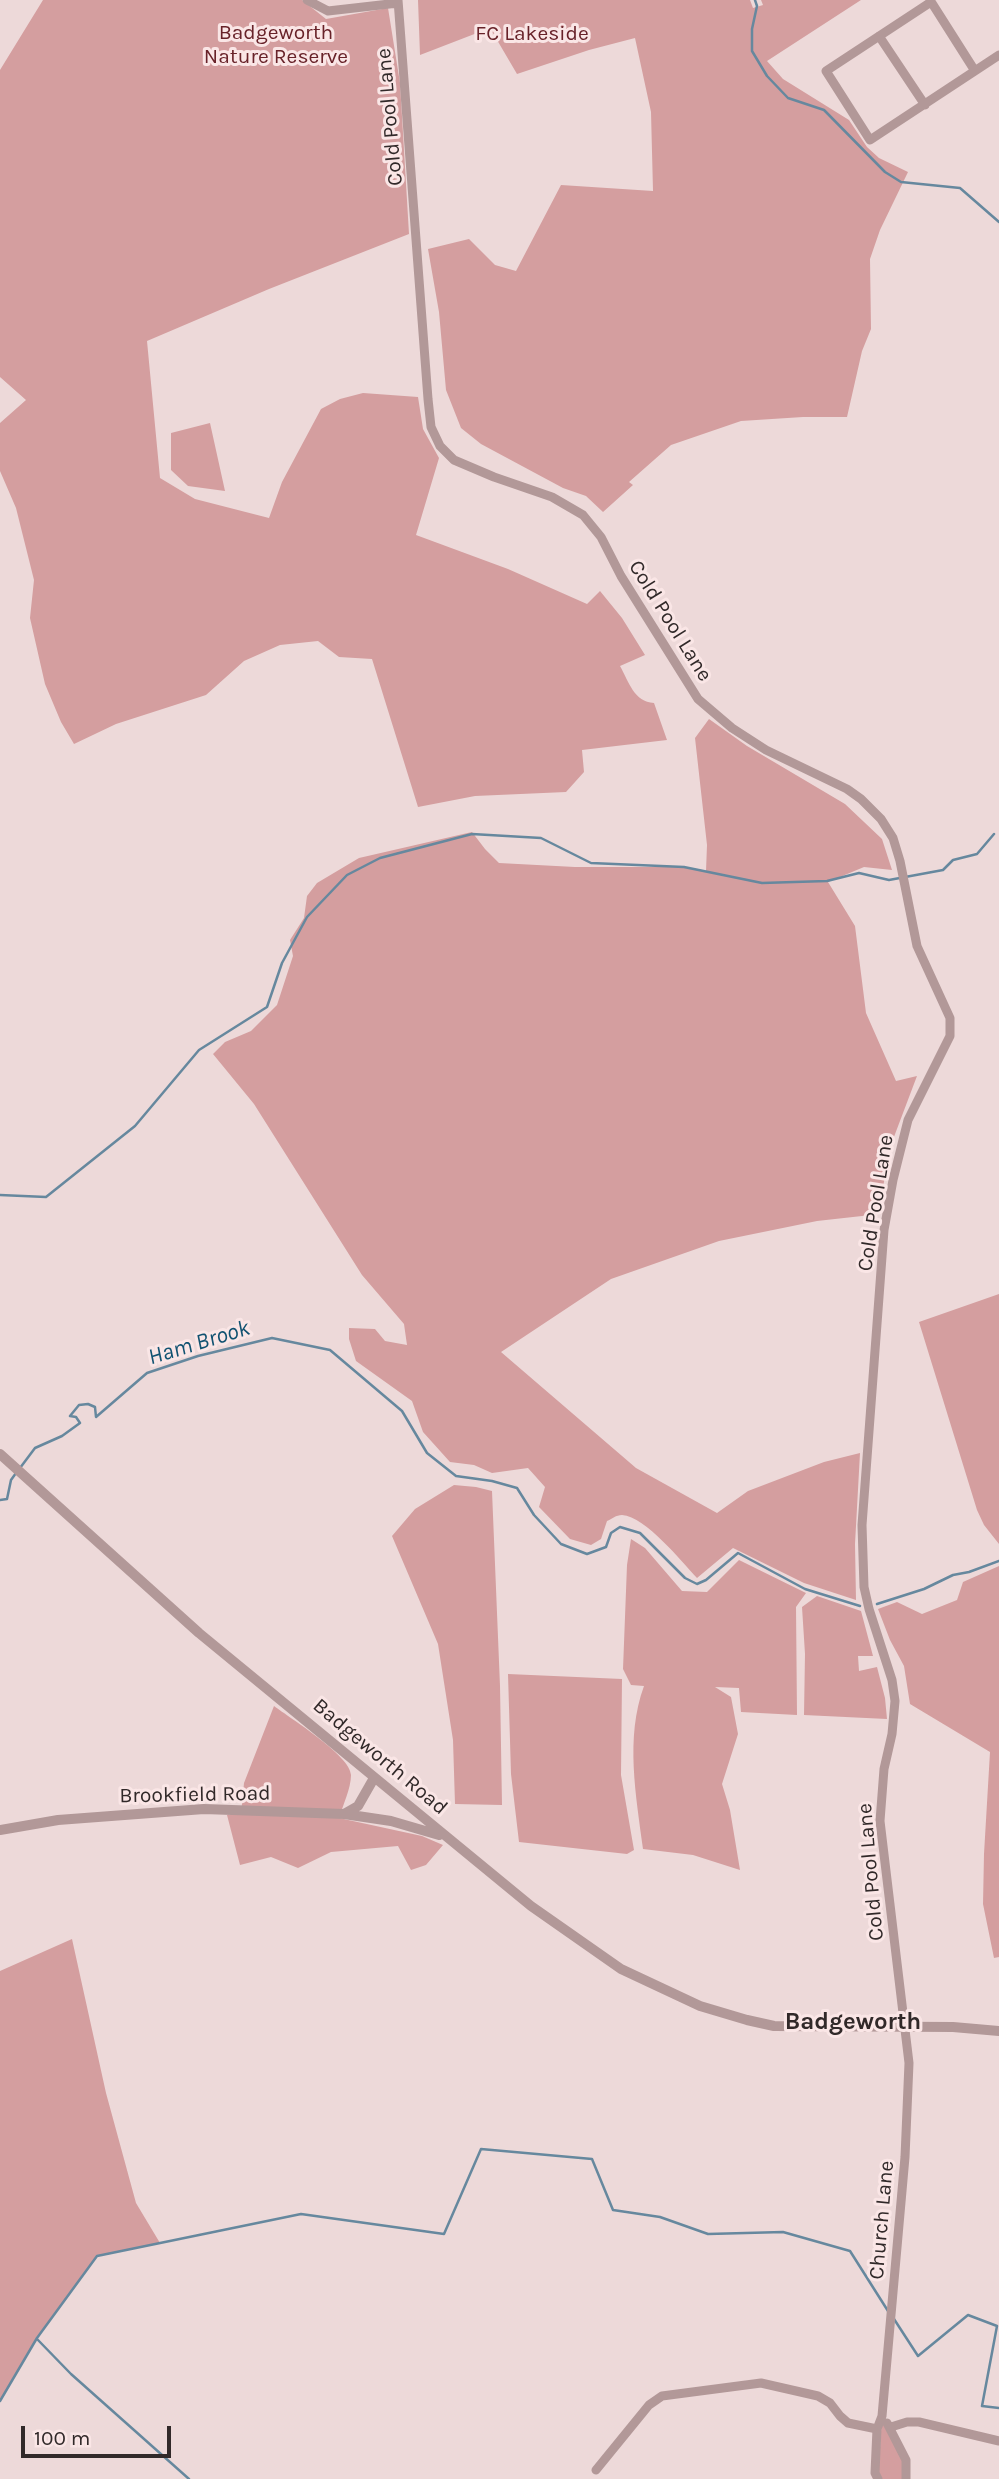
<!DOCTYPE html>
<html>
<head>
<meta charset="utf-8">
<style>
  body { margin:0 }
  #map { position:relative; width:999px; height:2479px; overflow:hidden; background:#edd9d9; font-family:Karla,sans-serif }
  canvas { display:block }
  .scale { position:absolute; left:21px; top:2426px; width:150px; height:32px; box-sizing:border-box; border:4px solid #312929; border-top:0; padding-left:9px; font-size:21px; line-height:24px; white-space:nowrap; color:#312929; -webkit-text-stroke:5px #fae6e6; paint-order:stroke }
</style>
</head>
<body>
<div id="map">
<canvas width="999" height="2479"></canvas>
<div class="scale">100 m</div>
</div>
<script>
const g = document.querySelector('canvas').getContext('2d');
g.lineJoin = 'round';
function fill(path, color) {
  g.fillStyle = color;
  g.fill(path, 'evenodd');
}
function stroke(path, color, width, dash) {
  g.strokeStyle = color;
  g.lineWidth = width;
  g.lineCap = dash ? 'butt' : 'round';
  g.setLineDash(dash || []);
  g.stroke(path);
}
function drawText(font, color, halo, rows, align = 'center') {
  g.font = font + ' Karla,sans-serif';
  g.lineWidth = 6;
  g.setLineDash([]);
  g.textBaseline = 'middle';
  g.strokeStyle = halo;
  g.fillStyle = color;
  for (const [text, x, y, turn = 0] of rows) {
    g.save();
    g.translate(x, y);
    g.rotate((+turn || 0) * Math.PI / 180);
    g.textAlign = isNaN(turn) ? turn : align;
    if (halo) g.strokeText(text, 0, 0);
    g.fillText(text, 0, 0);
    g.restore();
  }
}
fill(new Path2D(`
  M43,0H302L326,19L388,8L400,83L409,234L269,289L147,341L160,478L195,499L269,518L282,482L321,409L340,399L363,393L418,397L423,429L439,458L416,535L508,569L587,604L600,591L622,618L645,655L620,666C629,682 634,702 654,703L667,740L582,750L584,772L566,792L475,796L418,807L372,659L339,657L318,641L280,645L244,661L206,695L116,724L74,744L61,722L45,684L30,618L34,580L16,508L0,471V423L26,400L0,377V70Z
  M418,0H750L753,8L763,5L761,0H861L767,61L783,79L849,120L867,147L879,158L908,172L880,230L870,259L871,329L862,351L847,417H803L741,421L671,445L629,482L633,485L603,512L586,496L563,488L481,444L461,428L446,390L439,312L428,249L469,239L495,265L516,271L561,185L653,191L651,112L635,38L589,50L517,74L490,28L420,55Z
  M210,423L225,491L188,486L171,470V433Z
  M709,719L747,746L845,804L882,839L892,870L864,867L828,882L855,926L866,1013L896,1081L917,1076L889,1150L880,1207L871,1215L817,1221L719,1241L611,1279L501,1352L636,1468L717,1513L748,1491L824,1462L860,1453L855,1544L856,1600L804,1583L733,1548L697,1578C681,1561 646,1517 622,1515C616,1515 612,1519 607,1521L601,1539L591,1545L570,1539L539,1507L545,1487L528,1468L492,1473L474,1465L450,1462L423,1432L412,1401L356,1361L349,1339V1328L375,1329L385,1341L407,1345L404,1324L362,1275L254,1104L213,1054L225,1042L251,1031L277,1005L293,956L290,940L304,918L307,896L317,883L359,858L472,832L485,849L499,863L575,867H684L706,871L707,845L695,738Z
  M999,1294V1544L984,1525L977,1510L919,1322Z
  M454,1485L476,1487L492,1491L500,1686L502,1805L455,1804L453,1740L438,1644L392,1536L415,1509Z
  M631,1539L645,1548L682,1591L707,1592L739,1560L806,1593L796,1607L797,1715L741,1712L739,1688L715,1687L731,1697L738,1734L722,1784L730,1810L740,1870L693,1855L643,1849C636,1795 625,1738 644,1686L631,1685L623,1669L627,1565Z
  M999,1566V1957L994,1958L983,1904L984,1854L990,1752L910,1704L904,1666L890,1640L878,1609L897,1602L922,1614L957,1600L963,1582Z
  M817,1596L861,1611L873,1656H858L859,1671L877,1667L885,1698L887,1719L804,1715L805,1654L802,1607Z
  M508,1674L622,1679L621,1775L634,1850L627,1854L519,1842L511,1774Z
  M274,1706C290,1718 351,1756 351,1775C351,1788 343,1805 339,1818L422,1836L443,1845L426,1865L411,1870L398,1846L331,1852L298,1868L271,1857L240,1865L227,1815L241,1814L244,1783Z
  M72,1939L106,2093L136,2203L160,2243L97,2256L37,2338L0,2401V1971Z
  M882,2416L906,2460V2479H878Z`), '#d49e9f');
stroke(new Path2D(`
  M755,0L757,6L752,29V51L767,76L788,98L824,110L885,172L901,182L960,188L999,222
  M0,1195L46,1197L135,1126L199,1050L267,1007L282,963L307,917L347,875L380,858L472,834L541,838L591,863L684,867L762,883L827,881L859,873L889,880L943,870L953,860L977,854L994,834
  M20,1468L35,1448L62,1436L80,1423L76,1417L70,1416L79,1405L88,1404L95,1407L96,1417L147,1373L198,1356L272,1338L330,1350L402,1411L427,1453L456,1476L492,1481L517,1488L534,1515L561,1544L587,1554L606,1547L611,1533L620,1527L640,1533L685,1578L697,1584L706,1580L738,1553L805,1589L860,1606
  M0,1500L7,1499L11,1480L16,1473
  M877,1604L924,1589L953,1575L969,1572L999,1561
  M894,2319L918,2356L968,2315L997,2326L982,2406L999,2408
  M37,2339L71,2374L189,2479
  M0,2401L37,2338L97,2256L301,2214L444,2234L481,2149L592,2159L613,2210L660,2217L708,2234L783,2232L850,2251L888,2311`), '#66889e', 2.5);
stroke(new Path2D(`
  M307,0L328,11L398,3
  M398,0L428,399L431,427L440,446L454,460L494,477L552,497L583,515L601,537L621,576L698,699L732,728L766,750L847,789L861,799L881,819L893,838L900,861L917,946L950,1018V1036L908,1120L893,1180L884,1230L862,1525L864,1587L869,1609L892,1680L895,1701L892,1734L884,1769L880,1821L909,2063L905,2157L882,2416L877,2429L875,2473L878,2479
  M930,0L975,71
  M931,2L826,71L870,140L999,55
  M879,36L925,105
  M887,2423L906,2460V2479
  M891,2427L907,2422H919L999,2441
  M596,2470L649,2405L662,2396L761,2383L818,2396L830,2403L840,2416L848,2423L877,2429`), '#b29898', 9);
stroke(new Path2D(`
  M0,1454L199,1633L531,1906L621,1969L700,2006L747,2020L774,2026L953,2027L999,2031
  M344,1814L358,1806L374,1778
  M0,1830L58,1820L204,1809L344,1814L391,1821L439,1835`), '#b29898', 10);
drawText('21px', '#682229', '#fae6e6', [
  ["Badgeworth",276,33],
  ["Nature Reserve",276,57],
  ["FC Lakeside",532,34]
]);
drawText('21px', '#312929', '#fae6e6', [
  ["Cold Pool Lane",390,117,-95],
  ["Cold Pool Lane",670,621,58],
  ["Cold Pool Lane",876,1203,-81],
  ["Badgeworth Road",380,1757,40],
  ["Brookfield Road",195,1795,-1],
  ["Cold Pool Lane",871,1872,-95],
  ["Church Lane",882,2220,-85]
]);
drawText('italic 23px', '#115271', '#fae6e6', [
  ["Ham Brook",199,1343,-17]
]);
drawText('bold 24px', '#312929', '#fae6e6', [
  ["Badgeworth",853,2022]
]);
</script>
</body>
</html>
